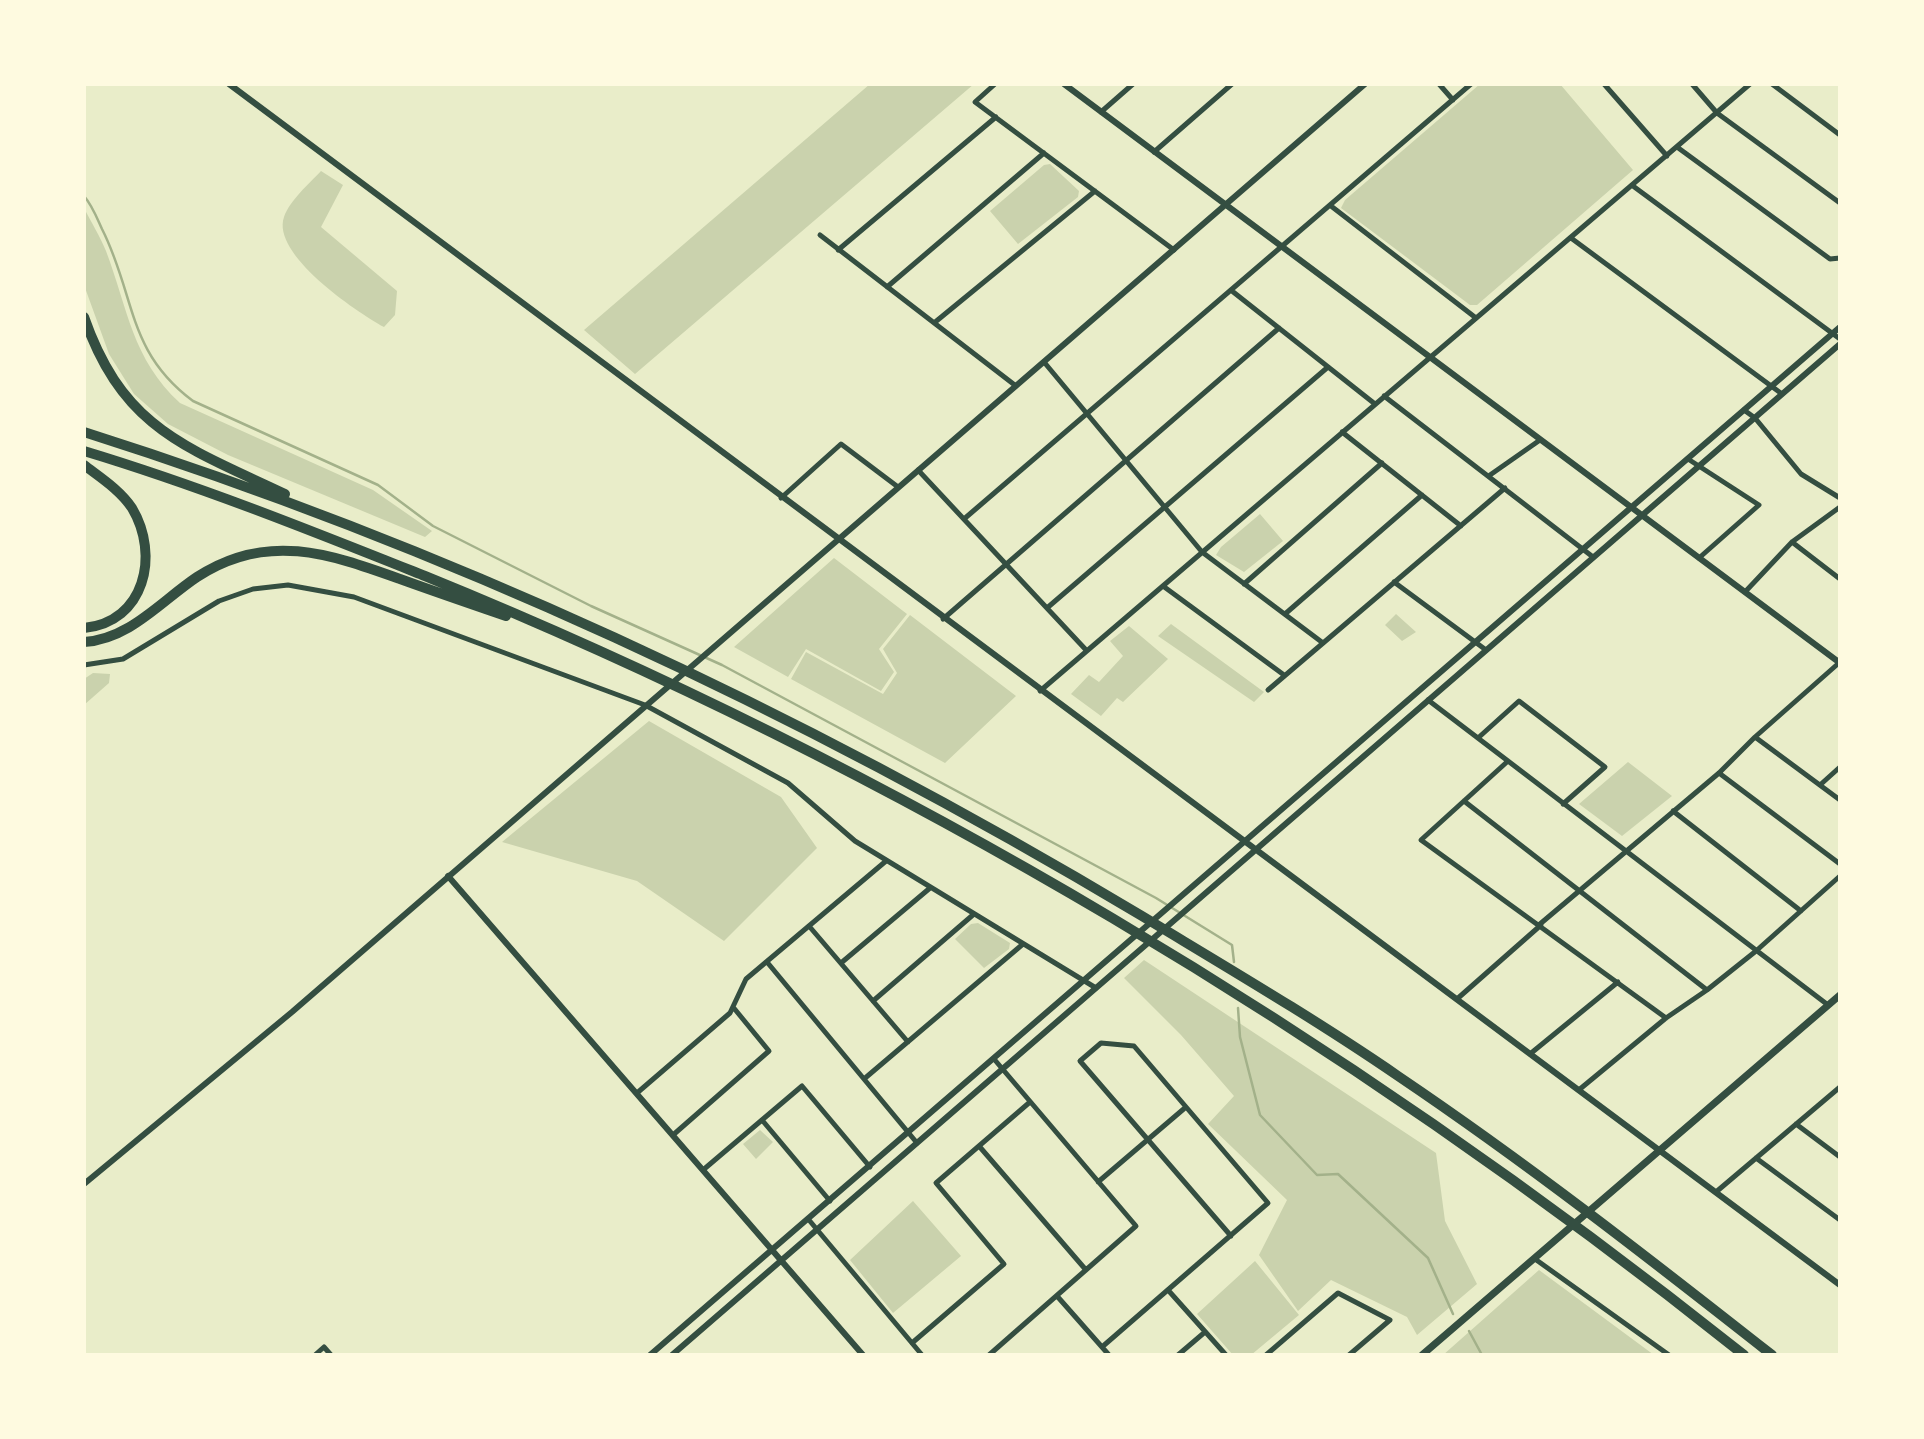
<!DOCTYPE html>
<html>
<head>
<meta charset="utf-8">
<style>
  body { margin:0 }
  #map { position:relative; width:1924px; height:1439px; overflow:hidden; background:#e9edc9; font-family:"Sofia Sans Condensed",sans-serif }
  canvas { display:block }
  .frame { position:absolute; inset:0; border:86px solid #fefae0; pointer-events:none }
</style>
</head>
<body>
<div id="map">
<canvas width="1924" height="1439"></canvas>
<div class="frame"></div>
</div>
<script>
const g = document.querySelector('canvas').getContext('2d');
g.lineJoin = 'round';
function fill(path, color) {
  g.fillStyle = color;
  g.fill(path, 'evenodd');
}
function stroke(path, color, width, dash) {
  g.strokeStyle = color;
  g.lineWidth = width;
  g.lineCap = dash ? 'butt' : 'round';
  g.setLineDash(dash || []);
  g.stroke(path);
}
fill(new Path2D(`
  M870,84H974L635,374L584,330Z
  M1480,84H1560L1633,170L1477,305H1470L1341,208L1345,200Z
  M1050,164L1079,191L1078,197L1018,244L990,211L1044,165Z
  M321,171L343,185L321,227L397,291L395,315L384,327C355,311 271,254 284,217C290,200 309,184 321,171Z
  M84,208C91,222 100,236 106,251C128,309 132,359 180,403L373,490L432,531L425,537L228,455L168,424L134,394L109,354L84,285Z
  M1260,514L1283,541L1244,572L1216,555L1221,547Z
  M834,558L907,614L879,649L894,672L881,691L806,649L788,677L734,647Z
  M1396,614L1416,632L1402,641L1385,625Z
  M910,615L1016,696L945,763L791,679L806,652L883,694L897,673L883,649Z
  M1171,624L1264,692L1254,702L1158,636Z
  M1129,626L1168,659L1123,702L1117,698L1101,716L1071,694L1089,675L1099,682L1123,656L1110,641Z
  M93,673L110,674L109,683L84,705V679Z
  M649,721L781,797L817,848L724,941L637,881L502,842Z
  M1628,762L1672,796L1622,836L1579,804Z
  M978,923L1010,943L1009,949L984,968L955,939L971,924Z
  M1144,960L1436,1153L1445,1221L1477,1284L1417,1335L1407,1317L1331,1280L1298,1311L1259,1255L1287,1200L1208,1124L1234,1096L1181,1035L1124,978Z
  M760,1130L773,1142L756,1159L743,1144Z
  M913,1201L961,1256L893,1313L850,1260Z
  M1255,1261L1299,1315L1251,1355H1233L1197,1314Z
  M1539,1270L1654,1355H1443Z`), '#cad2ad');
stroke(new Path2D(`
  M84,196C92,205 97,218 102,229C136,296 126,351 193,401L378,485L433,526L591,606L722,665L1156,898L1232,945L1234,962
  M1238,1008L1240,1037L1260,1115L1317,1175L1338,1174L1428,1258L1453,1314
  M1469,1331L1482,1355`), '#a3b18a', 2.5);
stroke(new Path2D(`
  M995,84L975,102L1174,250
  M1439,84L1453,100
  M1604,84L1667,156
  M1692,84L1717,113L1840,203
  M1772,84L1840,135
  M1101,112L1133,84
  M1677,147L1830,259L1840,258
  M1154,152L1232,84
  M1633,186L1840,339
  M1331,206L1476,318
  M820,235L1016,386
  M1571,238L1782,394
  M838,250L996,117
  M887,287L1044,153
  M1232,291L1375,404
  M934,323L1095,191
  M1044,362L1202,552L1323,643
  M1384,396L1593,557
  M1744,410L1755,418L1801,474L1840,498
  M1342,432L1461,526
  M1688,459L1759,505L1699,558
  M918,470L1087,651
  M1490,475L1540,440
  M781,498L841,444L898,487
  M964,519L1471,84
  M1792,542L1840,579
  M1394,582L1486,650
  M1244,584L1382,463
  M1163,586L1284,675
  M1745,592L1792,542L1840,507
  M1047,608L1328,367
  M1285,614L1422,495
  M943,619L1279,328
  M84,665L123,659L219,601L253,589L288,585L354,597L645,705L788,783L855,841L1096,988
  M1268,690L1505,488
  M1040,691L1750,84
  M1428,700L1828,1005
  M1755,737L1840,662
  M1478,738L1519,701L1605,767L1563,804
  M1508,761L1421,840L1666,1018
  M1719,773L1840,864
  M1820,785L1840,767
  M1464,801L1707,990
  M1673,811L1801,911
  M1540,924L1719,773L1755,737L1840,800
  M809,926L908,1042
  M767,962L917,1143
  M841,963L930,888
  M1457,999L1541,925
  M873,1001L974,914
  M1530,1054L1618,982
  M864,1079L1023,944
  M1580,1089L1666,1018L1707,990L1756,951L1840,876
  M637,1093L730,1013L746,979L886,861
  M762,1120L830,1201
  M1796,1124L1840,1157
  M673,1135L769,1051L733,1007
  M979,1146L1086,1270
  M1756,1158L1840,1220
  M703,1170L802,1086L870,1167
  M1098,1182L1186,1107
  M1716,1192L1840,1087
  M809,1220L922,1355
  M1535,1259L1669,1355
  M1168,1290L1226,1355
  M1057,1296L1109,1355
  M912,1343L1004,1264L936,1183L1030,1102
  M1102,1347L1268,1203L1134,1046L1101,1043L1080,1061L1231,1236
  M315,1355L324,1347L331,1355
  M989,1355L1136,1226L994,1059
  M1178,1355L1205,1332
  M1266,1355L1338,1293L1390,1320L1349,1355`), '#344e41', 5);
stroke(new Path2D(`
  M229,84C765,486 1303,885 1840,1285
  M1064,84L1840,663
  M448,876L863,1355
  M84,1184L292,1012L1365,84
  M650,1355L1840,327
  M672,1355L1840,344`), '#344e41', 6);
stroke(new Path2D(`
  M1422,1355L1840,995`), '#344e41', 7);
stroke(new Path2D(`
  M84,317C123,429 186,447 285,494
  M84,432C456,550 808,716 1142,916C1228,968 1315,1019 1398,1076C1527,1163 1650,1259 1772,1355
  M84,451C200,486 312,531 425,576C900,769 1344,1036 1744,1355
  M84,465C101,478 120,490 132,508C160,555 145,622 84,628
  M84,642C130,639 161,601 197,577C267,531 330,554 400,579C436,592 471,604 506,616`), '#344e41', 10);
</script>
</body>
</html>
